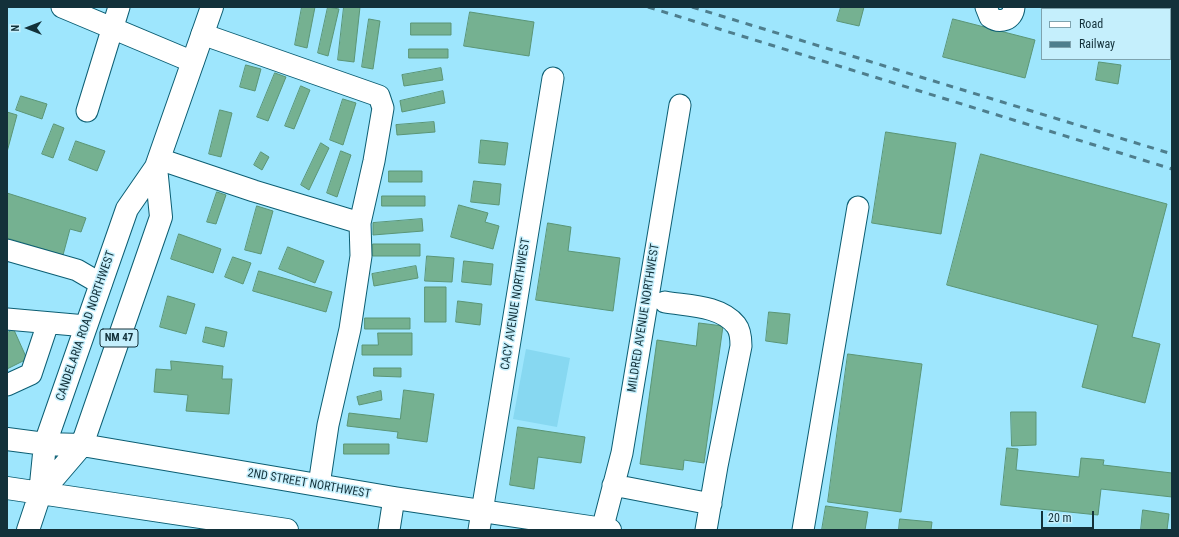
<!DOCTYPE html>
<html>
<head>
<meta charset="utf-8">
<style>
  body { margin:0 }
  #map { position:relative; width:1179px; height:537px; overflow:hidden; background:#9ee6fd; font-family:"Roboto Condensed",sans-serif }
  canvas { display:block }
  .frame { position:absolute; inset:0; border:8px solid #13313a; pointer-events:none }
  .legend { position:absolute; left:1041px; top:8px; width:130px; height:52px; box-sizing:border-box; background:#c5effc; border:1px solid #7ea3ae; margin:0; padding:5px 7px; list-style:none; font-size:12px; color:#13313a }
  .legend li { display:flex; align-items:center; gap:8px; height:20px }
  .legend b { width:20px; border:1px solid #7ea3ae }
  .north { position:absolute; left:8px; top:8px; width:40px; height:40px; -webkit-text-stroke:3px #c5effc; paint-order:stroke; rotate:270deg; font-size:11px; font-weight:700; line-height:16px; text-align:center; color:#13313a }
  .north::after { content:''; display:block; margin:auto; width:14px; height:18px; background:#13313a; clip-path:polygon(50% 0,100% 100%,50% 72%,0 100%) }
  .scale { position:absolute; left:1041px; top:511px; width:53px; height:18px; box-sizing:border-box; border:2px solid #13313a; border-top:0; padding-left:5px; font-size:12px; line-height:14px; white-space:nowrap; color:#13313a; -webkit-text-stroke:3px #c5effc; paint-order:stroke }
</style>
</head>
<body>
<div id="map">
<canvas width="1179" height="537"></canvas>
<div class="frame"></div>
<ul class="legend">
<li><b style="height:5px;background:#fff"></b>Road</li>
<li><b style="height:5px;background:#4e7e8d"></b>Railway</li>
</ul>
<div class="north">N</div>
<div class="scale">20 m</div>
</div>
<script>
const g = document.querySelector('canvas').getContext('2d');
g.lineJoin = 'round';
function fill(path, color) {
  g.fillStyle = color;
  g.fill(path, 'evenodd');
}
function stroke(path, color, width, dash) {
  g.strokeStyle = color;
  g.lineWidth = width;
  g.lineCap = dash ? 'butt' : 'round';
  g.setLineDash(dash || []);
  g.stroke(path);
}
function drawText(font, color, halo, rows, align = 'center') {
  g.font = font + ' "Roboto Condensed",sans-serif';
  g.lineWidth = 3;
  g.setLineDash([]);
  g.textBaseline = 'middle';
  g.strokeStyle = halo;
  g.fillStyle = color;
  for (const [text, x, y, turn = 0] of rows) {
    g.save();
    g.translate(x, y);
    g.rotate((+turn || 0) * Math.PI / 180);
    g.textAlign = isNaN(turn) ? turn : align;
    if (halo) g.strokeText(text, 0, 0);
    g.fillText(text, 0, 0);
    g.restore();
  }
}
fill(new Path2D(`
  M526,349L570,358L557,427L513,419Z`), '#87d8f1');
const building = new Path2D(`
  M302,7H315L307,48L295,45Z
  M328,7L339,9L328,56L318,53Z
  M344,7H360L354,62L338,60Z
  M841,7H864L859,26L837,21Z
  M470,12L534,22L529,56L464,46Z
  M369,19L380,21L373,69L362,67Z
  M953,19L1035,40L1025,78L943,57Z
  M411,23H451V35H411Z
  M409,49H448V58H409Z
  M1099,62L1121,65L1118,84L1096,80Z
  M246,65L261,69L255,91L240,87Z
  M441,68L443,80L404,86L402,75Z
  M275,73L286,77L268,121L257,117Z
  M301,86L310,90L294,129L285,126Z
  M443,91L445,103L402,112L400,101Z
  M21,96L47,104L42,119L16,110Z
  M343,99L356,103L343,145L330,140Z
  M220,110L232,113L221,157L209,154Z
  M7,112L17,115L7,152Z
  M434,122L435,132L397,135L396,125Z
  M54,124L64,128L53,158L42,154Z
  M886,132L956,143L941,234L872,223Z
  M481,140L508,143L505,165L479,163Z
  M76,141L105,151L97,171L69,160Z
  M321,143L329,148L309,190L301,185Z
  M341,151L351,155L337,197L327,193Z
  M261,152L269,157L262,170L254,165Z
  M981,154L1167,204L1132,337L1160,344L1145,403L1082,387L1098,325L947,285Z
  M389,171H422V182H389Z
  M474,181L501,184L499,205L471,202Z
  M217,192L226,195L216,224L207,222Z
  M7,193L86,218L81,232L70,229L63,255L7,238Z
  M382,196H425V206H382Z
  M459,205L488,213L485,222L499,226L493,249L451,237Z
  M257,206L273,211L261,254L245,250Z
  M422,219L423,231L373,235V223Z
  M548,223L571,227L568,251L620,258L613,311L536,300Z
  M179,234L221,249L213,273L171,259Z
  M373,244H420V256H373Z
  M288,247L324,261L315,283L279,269Z
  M427,256L454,258L452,282L425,281Z
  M233,257L251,263L243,284L225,277Z
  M464,261L493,264L491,285L462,282Z
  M416,266L418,278L374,286L372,274Z
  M259,271L332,292L326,312L253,291Z
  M425,287H446V322H425Z
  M168,296L195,304L186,334L160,327Z
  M458,301L482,304L480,325L456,322Z
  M769,312L790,314L787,344L766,341Z
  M365,318H410V329H365Z
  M699,323L723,326L704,463L684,460L683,470L640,464L657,340L696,346Z
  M206,327L227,332L224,347L203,342Z
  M14,330L27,359L7,369V333Z
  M378,333H412V355H362V345H378Z
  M848,354L922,364L901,512L828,502Z
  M171,361L223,366L222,379H232L229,414L186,411L188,395L154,392L156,369L171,370Z
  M374,368H401V377L374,376Z
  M404,390L434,394L427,442L397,438L398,432L347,426L349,413L400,419Z
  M381,391L382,400L359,405L357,397Z
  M1011,412H1036V445L1012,446Z
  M518,427L585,437L581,463L538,457L534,489L510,485Z
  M344,444H389V454H344Z
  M1007,448L1018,449L1016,470L1079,477L1081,458L1104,460L1103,465L1172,473V497L1101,489L1098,515L1001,505Z
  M826,506L868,512L865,530H822Z
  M1143,510L1169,514L1167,530H1141Z
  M900,519L932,522L931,530H899Z`);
fill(building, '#75b191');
stroke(building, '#5a9576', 1);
const minor = new Path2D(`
  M62,7L193,62
  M986,7L990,17C1000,24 1013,20 1014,7
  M202,34L379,96L383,108L374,161L360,223L361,256L350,329L328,425L319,485
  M87,111L119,7
  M159,159L254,191L360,223
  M7,250L77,270L101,284
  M665,302C687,306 720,305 736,325C740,330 741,339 741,346L717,466L706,530
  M7,319L86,326
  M7,385L31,374L48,323
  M613,485L711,504
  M389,530L394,498
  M479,530L553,78
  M602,530L622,453L680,105
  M803,530L858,207`);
const major = new Path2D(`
  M7,439L45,444L82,445L394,498L610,530
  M7,488L287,530
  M40,494L82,445L161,217L156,167
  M28,530L40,494L45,444L127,209L156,167L212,7`);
stroke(minor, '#0c5e73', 23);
stroke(major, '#0c5e73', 24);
stroke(minor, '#fff', 21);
stroke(major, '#fff', 22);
stroke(new Path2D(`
  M648,7L1172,169
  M692,7L1172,154`), '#4e7e8d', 3, [7, 7]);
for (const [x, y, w] of [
  [119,338,38]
]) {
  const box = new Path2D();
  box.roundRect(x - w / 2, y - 9, w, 18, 3);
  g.fillStyle = '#c5effc';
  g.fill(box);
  stroke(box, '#13313a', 1);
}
drawText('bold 11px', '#13313a', null, [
  ["NM 47",119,338]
]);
drawText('12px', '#13313a', '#c5effc', [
  ["CACY AVENUE NORTHWEST",516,304,-81],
  ["MILDRED AVENUE NORTHWEST",644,318,-81],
  ["CANDELARIA ROAD NORTHWEST",86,326,-71],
  ["2ND STREET NORTHWEST",309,484,10]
]);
</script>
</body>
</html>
